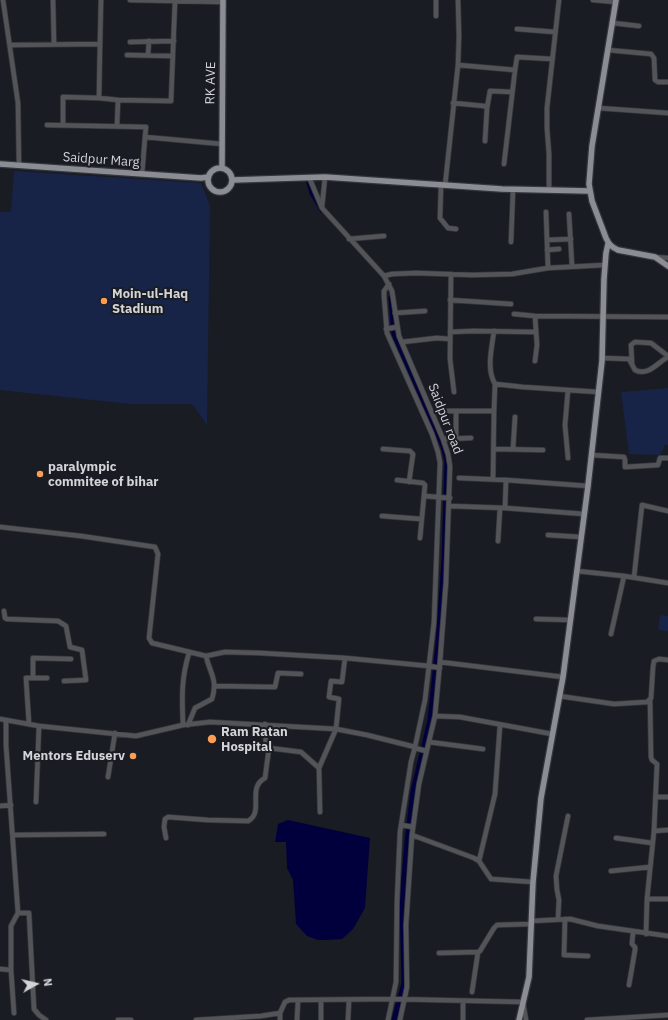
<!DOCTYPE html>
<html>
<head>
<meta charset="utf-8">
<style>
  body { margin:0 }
  #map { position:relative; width:668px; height:1020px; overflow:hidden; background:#191c22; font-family:"IBM Plex Sans",sans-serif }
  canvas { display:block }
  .north { position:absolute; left:16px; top:964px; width:40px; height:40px; -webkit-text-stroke:3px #191c22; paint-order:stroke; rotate:82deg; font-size:11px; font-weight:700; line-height:16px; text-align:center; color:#d2d4d8 }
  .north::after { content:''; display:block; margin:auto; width:14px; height:18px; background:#d2d4d8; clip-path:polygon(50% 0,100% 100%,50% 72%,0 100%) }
</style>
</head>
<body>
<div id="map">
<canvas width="668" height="1020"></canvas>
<div class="north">N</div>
</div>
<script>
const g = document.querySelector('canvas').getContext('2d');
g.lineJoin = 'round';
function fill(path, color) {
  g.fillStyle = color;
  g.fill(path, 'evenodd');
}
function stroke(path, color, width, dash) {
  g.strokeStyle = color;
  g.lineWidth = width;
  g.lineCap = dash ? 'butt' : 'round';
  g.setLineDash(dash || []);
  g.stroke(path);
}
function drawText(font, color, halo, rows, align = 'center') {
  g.font = font + ' "IBM Plex Sans",sans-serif';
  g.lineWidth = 4;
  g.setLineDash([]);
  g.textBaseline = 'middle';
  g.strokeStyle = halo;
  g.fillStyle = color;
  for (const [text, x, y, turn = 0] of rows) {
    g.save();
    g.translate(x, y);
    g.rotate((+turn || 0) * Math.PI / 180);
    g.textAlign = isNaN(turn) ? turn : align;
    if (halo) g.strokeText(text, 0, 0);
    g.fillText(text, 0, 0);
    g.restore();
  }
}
fill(new Path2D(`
  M14,171L201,183L210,206L207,425L192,404H130L0,390V212H11Z
  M668,388V445H665L660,455L629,454L621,392Z
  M660,615L668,616V631L658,630Z`), '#172447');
fill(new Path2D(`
  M288,820L370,838L365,908L353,929L342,939L326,940H318L307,936L296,924L293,880L287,868L286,842H275L278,824Z`), '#02003c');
stroke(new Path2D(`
  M308,179L312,193L322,210
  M391,298L394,334L443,446L447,461L444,560L438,644L430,720L413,791L407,842L402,902L404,983L394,1020`), '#02003c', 5);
const minor = new Path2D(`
  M3,0L18,103L19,165
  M53,0L54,44
  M130,0L223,2
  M458,0L459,36L458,65L515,70L504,164
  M593,0L616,2
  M436,16V0
  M613,23L639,26
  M517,29L555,32
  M130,42L174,41
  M10,45L100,44L101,0
  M608,50L651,54L654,58L655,80L658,82H668
  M127,55L173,56
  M148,55L149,41
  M515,70L517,57L552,59
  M99,98L100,44
  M118,100L171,101L175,1
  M453,103L484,106L487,108L485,141
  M487,108L490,91L512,92
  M598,108L668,113
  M47,125L146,127L145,137L222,144
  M63,125V97L99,98L118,100L117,126
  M142,174L145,137
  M309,177L322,208L384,276L392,291L399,336L443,439L448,454L450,466L446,582L440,662L435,716L419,784L412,835L406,925L407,987L400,1020
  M441,186L440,218L448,228L456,229
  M445,186L458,65
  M549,189V154L547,128V108L559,0
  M322,207L325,177
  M546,212L548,268
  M569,214L572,266
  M349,239L384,236
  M547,240L571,239
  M511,242L513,190
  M547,250L559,249
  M655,257L668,258
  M451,274L450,359L454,392
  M384,276L392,274L416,273L472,275L512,274L548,268L605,265
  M389,284L384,291V296L387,333L432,434L438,452L440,463L434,622L425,700L415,747
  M450,300L511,304
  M395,313L425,311
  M514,314L535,316L668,317
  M535,316L537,345L535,361
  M386,329L397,327
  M494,331C492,347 486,369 495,384
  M450,332L473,331L536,332
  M402,342L437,338L450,339
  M602,358L629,359L635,370C648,377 658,362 668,357
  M632,363L631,345L635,342L651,343L668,356
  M447,411H494L493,479
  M456,411V439
  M494,411L495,384L523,387L598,392
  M443,439L471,438
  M383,449L410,451L413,454L409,482
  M494,449L543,450
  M513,449L515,417
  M591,455L624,457L625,460V467L658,465L660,458H668
  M568,458L565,425L568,390
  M459,478L506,480L588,486
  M397,480L423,483L425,485L420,538
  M424,496L450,498
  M449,506L505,508L584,514
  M505,508L506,480
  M382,516L421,519
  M0,527L81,536L155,547L158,554L149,638L152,643L206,656L225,652L260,653L345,658L429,666L440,668
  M548,535L581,537
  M498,541L500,508
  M577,571L624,576L668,583
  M634,577L642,505L668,511
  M4,611L5,618L7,619L58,621L66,626L70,647L82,650L86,680L64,681
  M536,619L570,620
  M611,634L624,576
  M440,662L563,677
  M33,678V658L71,659
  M215,686L275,687L278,673L301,674
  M559,696L614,704L647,702L651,698L653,667L654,661L659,659L668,660
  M650,699L651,757L652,760L657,764L654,831L668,830
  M435,716L460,717L552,734
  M0,719L39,726L136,736L183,725L210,722L336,729L367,735L415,747L411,762L400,832L397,901L396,982L388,1020
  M29,724L26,678H47
  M265,724L266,746L269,748L301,752L319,768
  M183,725C182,698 181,679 189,653
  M188,725L195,708L212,699C218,679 210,674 206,656
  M429,742L483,749
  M415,748L426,751
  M108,777L115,733
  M656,797H668
  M36,802L39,726
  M0,806L11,805
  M320,812L319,768L336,729L339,699L329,697L331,681L342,682L345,658
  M401,825L413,827
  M13,835L104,834
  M412,835L474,858L479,861L491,879L533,882
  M166,838L164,827L165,819L168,817L208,820L248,821C265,812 246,788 265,778L269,748
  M616,838L652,843
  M479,861L495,794L500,725
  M611,871L650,867
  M647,899H668
  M18,913H29L34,1009L39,1015L46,1020
  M558,919L559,900L557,890L556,876L568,816
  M565,919L564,955L588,956
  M531,921L570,919L598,926L668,936
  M646,934L647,899L654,831
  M439,953L478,952L480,951L494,928L497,925L531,924
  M0,969L11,970V926L18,913L6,745V720
  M11,970L14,1013
  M629,985L635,950V947L632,944L633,932
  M472,992L478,952
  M463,1001V1020
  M118,1020H131
  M196,1020L261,1016L280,1013L285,1002L289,1000L393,999L523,1002L526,1020
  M280,1020V1013
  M297,1020L298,1000
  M321,1020V1001
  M348,1020L349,1000
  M587,1020L668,1015`);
const major = new Path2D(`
  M616,0L592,146L589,184L592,201L606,238C609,245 612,247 618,250L655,257L668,266
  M0,164L201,178L208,177
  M222,167L223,0
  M208 180a12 12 0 1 1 24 0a12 12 0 1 1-24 0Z
  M233,180L325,177L502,189L589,191
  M519,1020L529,977L533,882L541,798L563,677L588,486L602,361L604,279L606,253L608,244`);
stroke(minor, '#33363b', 6);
stroke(major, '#33363b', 8);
stroke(minor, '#535457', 4.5);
stroke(major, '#8a8d93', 5.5);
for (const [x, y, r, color] of [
  [104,301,4,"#fc9d53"],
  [40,474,4,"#fc9d53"],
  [212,739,5,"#fc9d53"],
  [133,756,4,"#fc9d53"]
]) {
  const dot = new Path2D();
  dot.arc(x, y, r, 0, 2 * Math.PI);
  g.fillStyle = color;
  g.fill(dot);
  stroke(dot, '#191c22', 1.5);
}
drawText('13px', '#d2d4d8', '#191c22', [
  ["RK AVE",211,83,-89],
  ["Saidpur Marg",101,160,4],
  ["Saidpur road",445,419,69]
]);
drawText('bold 13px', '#d2d4d8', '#191c22', [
  ["Moin-ul-Haq",112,294],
  ["Stadium",112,309],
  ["paralympic",48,467],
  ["commitee of bihar",48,482],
  ["Ram Ratan",221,732],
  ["Hospital",221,747],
  ["Mentors Eduserv",125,756,"right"]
], 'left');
</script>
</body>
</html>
